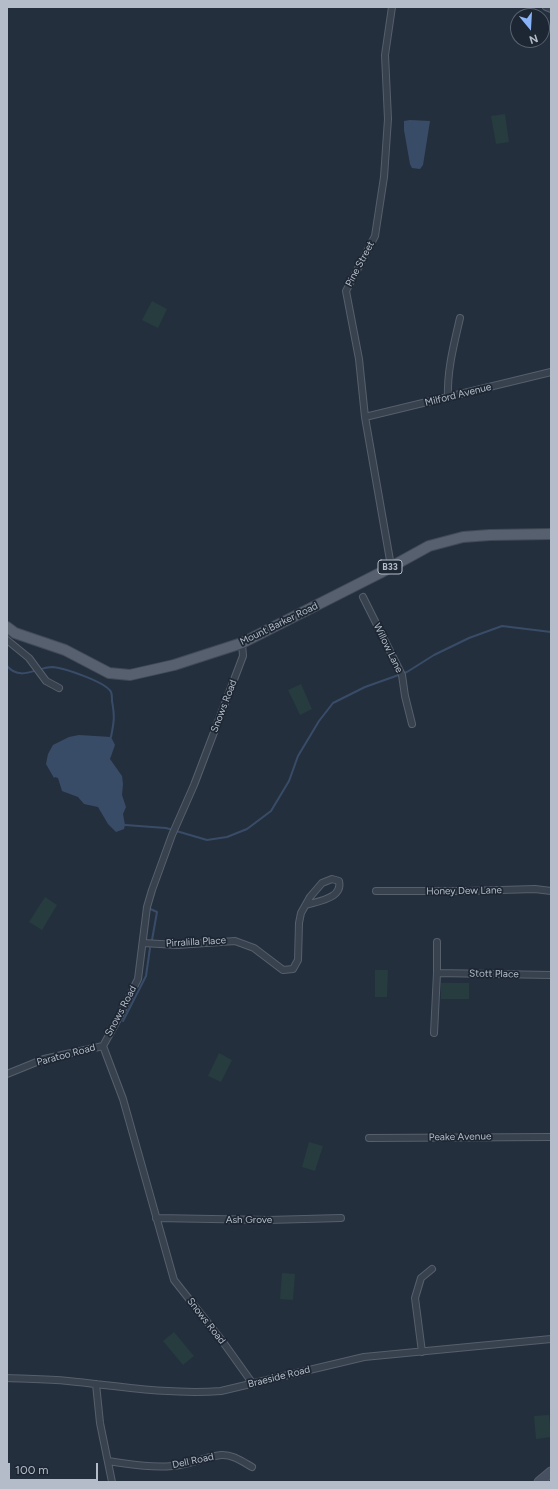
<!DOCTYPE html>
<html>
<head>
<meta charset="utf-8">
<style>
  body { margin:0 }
  #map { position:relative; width:558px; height:1489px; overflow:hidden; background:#242f3e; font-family:Figtree,sans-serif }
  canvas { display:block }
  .frame { position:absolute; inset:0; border:8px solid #b4bcc9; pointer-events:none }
  .north { position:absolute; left:510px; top:8px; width:40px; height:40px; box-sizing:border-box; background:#1d2633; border:1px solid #59626f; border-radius:50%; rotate:162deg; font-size:11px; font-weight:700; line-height:16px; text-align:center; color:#b4bcc9 }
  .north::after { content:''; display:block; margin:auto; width:14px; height:18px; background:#8ab4f8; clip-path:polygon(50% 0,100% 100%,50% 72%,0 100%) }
  .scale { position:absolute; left:8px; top:1463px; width:90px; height:18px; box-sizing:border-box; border:2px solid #b4bcc9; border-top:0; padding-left:5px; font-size:12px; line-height:14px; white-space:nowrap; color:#b4bcc9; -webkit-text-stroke:3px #1d2633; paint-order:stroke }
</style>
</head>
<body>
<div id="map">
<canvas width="558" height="1489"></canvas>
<div class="frame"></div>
<div class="north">N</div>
<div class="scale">100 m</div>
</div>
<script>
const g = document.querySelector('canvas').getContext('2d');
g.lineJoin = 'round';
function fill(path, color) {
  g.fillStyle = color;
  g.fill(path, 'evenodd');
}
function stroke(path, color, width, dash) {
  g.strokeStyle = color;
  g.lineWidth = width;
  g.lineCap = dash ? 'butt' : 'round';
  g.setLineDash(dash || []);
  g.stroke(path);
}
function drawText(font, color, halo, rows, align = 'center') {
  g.font = font + ' Figtree,sans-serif';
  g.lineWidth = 3.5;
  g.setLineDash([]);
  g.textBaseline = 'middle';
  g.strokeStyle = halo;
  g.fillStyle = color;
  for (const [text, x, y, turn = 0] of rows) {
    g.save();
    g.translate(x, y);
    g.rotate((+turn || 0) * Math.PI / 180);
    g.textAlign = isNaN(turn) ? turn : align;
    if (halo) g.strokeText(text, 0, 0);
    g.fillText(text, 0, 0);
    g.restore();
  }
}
fill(new Path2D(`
  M505,114L509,142L496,144L491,116Z
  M152,301L167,309L158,328L142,320Z
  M301,684L312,709L300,715L288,690Z
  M45,897L57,905L42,930L29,922Z
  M375,970H388L387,997H375Z
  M441,983H469V999H441Z
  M219,1053L232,1060L221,1082L208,1076Z
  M309,1142L323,1146L315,1171L302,1167Z
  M282,1273L295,1274L293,1300L280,1299Z
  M174,1332L194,1356L183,1365L163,1341Z
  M549,1415L551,1437L536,1439L534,1416Z`), '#263c3f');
fill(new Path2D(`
  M410,120L430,121L423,165L420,169L412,168L410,164L404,130V121Z
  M79,735L111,737L115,745L110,759L122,776L123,784L122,795L126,807L123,814L125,825L124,829L116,832L108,824L98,807L84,804L78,797L62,791L58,778L55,777L54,778L46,764L48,754L53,745L69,737Z`), '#394c67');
stroke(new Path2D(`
  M7,666C21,682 36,667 53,667C64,668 106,682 111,692C112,694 112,698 112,701C115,717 114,722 111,737
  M125,825L166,828L207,840L227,837L247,829L271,811L289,781L298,756L319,721L333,703L365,687L407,672L434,655L469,638L502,626L551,632
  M148,908L157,912L152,940
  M123,1021L146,976L150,948`), '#394c67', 2);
const street = new Path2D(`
  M546,7L551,9
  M448,397C447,370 454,344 460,318
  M365,417L551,372
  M391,566L365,417L359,359L346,291L375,236L384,177L388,119L385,55L392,7
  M363,597L402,675L405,696L412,724
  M7,640L29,658L46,681L59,688
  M242,643L243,656L194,785L172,835L152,890L147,907L138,979L118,1019L103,1046L123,1099L174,1280L223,1342L253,1384
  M376,891H467L535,889L551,891
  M437,942V973
  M143,943L177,945L235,941L254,948L283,970L293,969L298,960L299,923L301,913L310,897L322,883L332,879L339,881C343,898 319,901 306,905
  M434,1033L437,973L551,975
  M7,1074L44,1059L103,1046
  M369,1138L551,1137
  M156,1218L268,1220L341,1218
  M422,1352L415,1298L421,1278L432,1269
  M7,1378C27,1379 48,1379 68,1381C119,1386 170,1395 221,1391L364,1357L551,1339
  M96,1384L100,1423L112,1482
  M108,1461C129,1464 151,1468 172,1466C189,1465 204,1457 221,1455C232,1454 243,1462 252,1467`);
const secondary = new Path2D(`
  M539,1482L551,1472`);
const primary = new Path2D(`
  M7,627L15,633L65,650L109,673L130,675L174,665L242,643L380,573L429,546L463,537L490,535L551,534`);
stroke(street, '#565f6c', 8);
stroke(secondary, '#565f6c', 11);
stroke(primary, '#414a57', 12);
stroke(street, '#38414e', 6);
stroke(secondary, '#465061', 9);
stroke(primary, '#56606e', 10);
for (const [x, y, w] of [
  [390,567,24]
]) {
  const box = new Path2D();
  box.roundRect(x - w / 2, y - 7, w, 14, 3);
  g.fillStyle = '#1d2633';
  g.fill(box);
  stroke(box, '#b4bcc9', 1);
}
drawText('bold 9px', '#b4bcc9', null, [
  ["B33",390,567]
]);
drawText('10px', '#b4bcc9', '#1d2633', [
  ["Pine Street",360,264,-62],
  ["Milford Avenue",458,395,-14],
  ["Mount Barker Road",279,624,-26],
  ["Willow Lane",388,648,64],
  ["Snows Road",224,706,-69],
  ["Honey Dew Lane",464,891,-1],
  ["Pirralilla Place",196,942,-3],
  ["Stott Place",494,974,1],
  ["Snows Road",121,1011,-62],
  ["Paratoo Road",66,1055,-15],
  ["Peake Avenue",460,1137,-1],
  ["Ash Grove",249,1220],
  ["Snows Road",206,1321,52],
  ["Braeside Road",279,1377,-14],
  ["Dell Road",193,1461,-12]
]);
</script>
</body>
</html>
